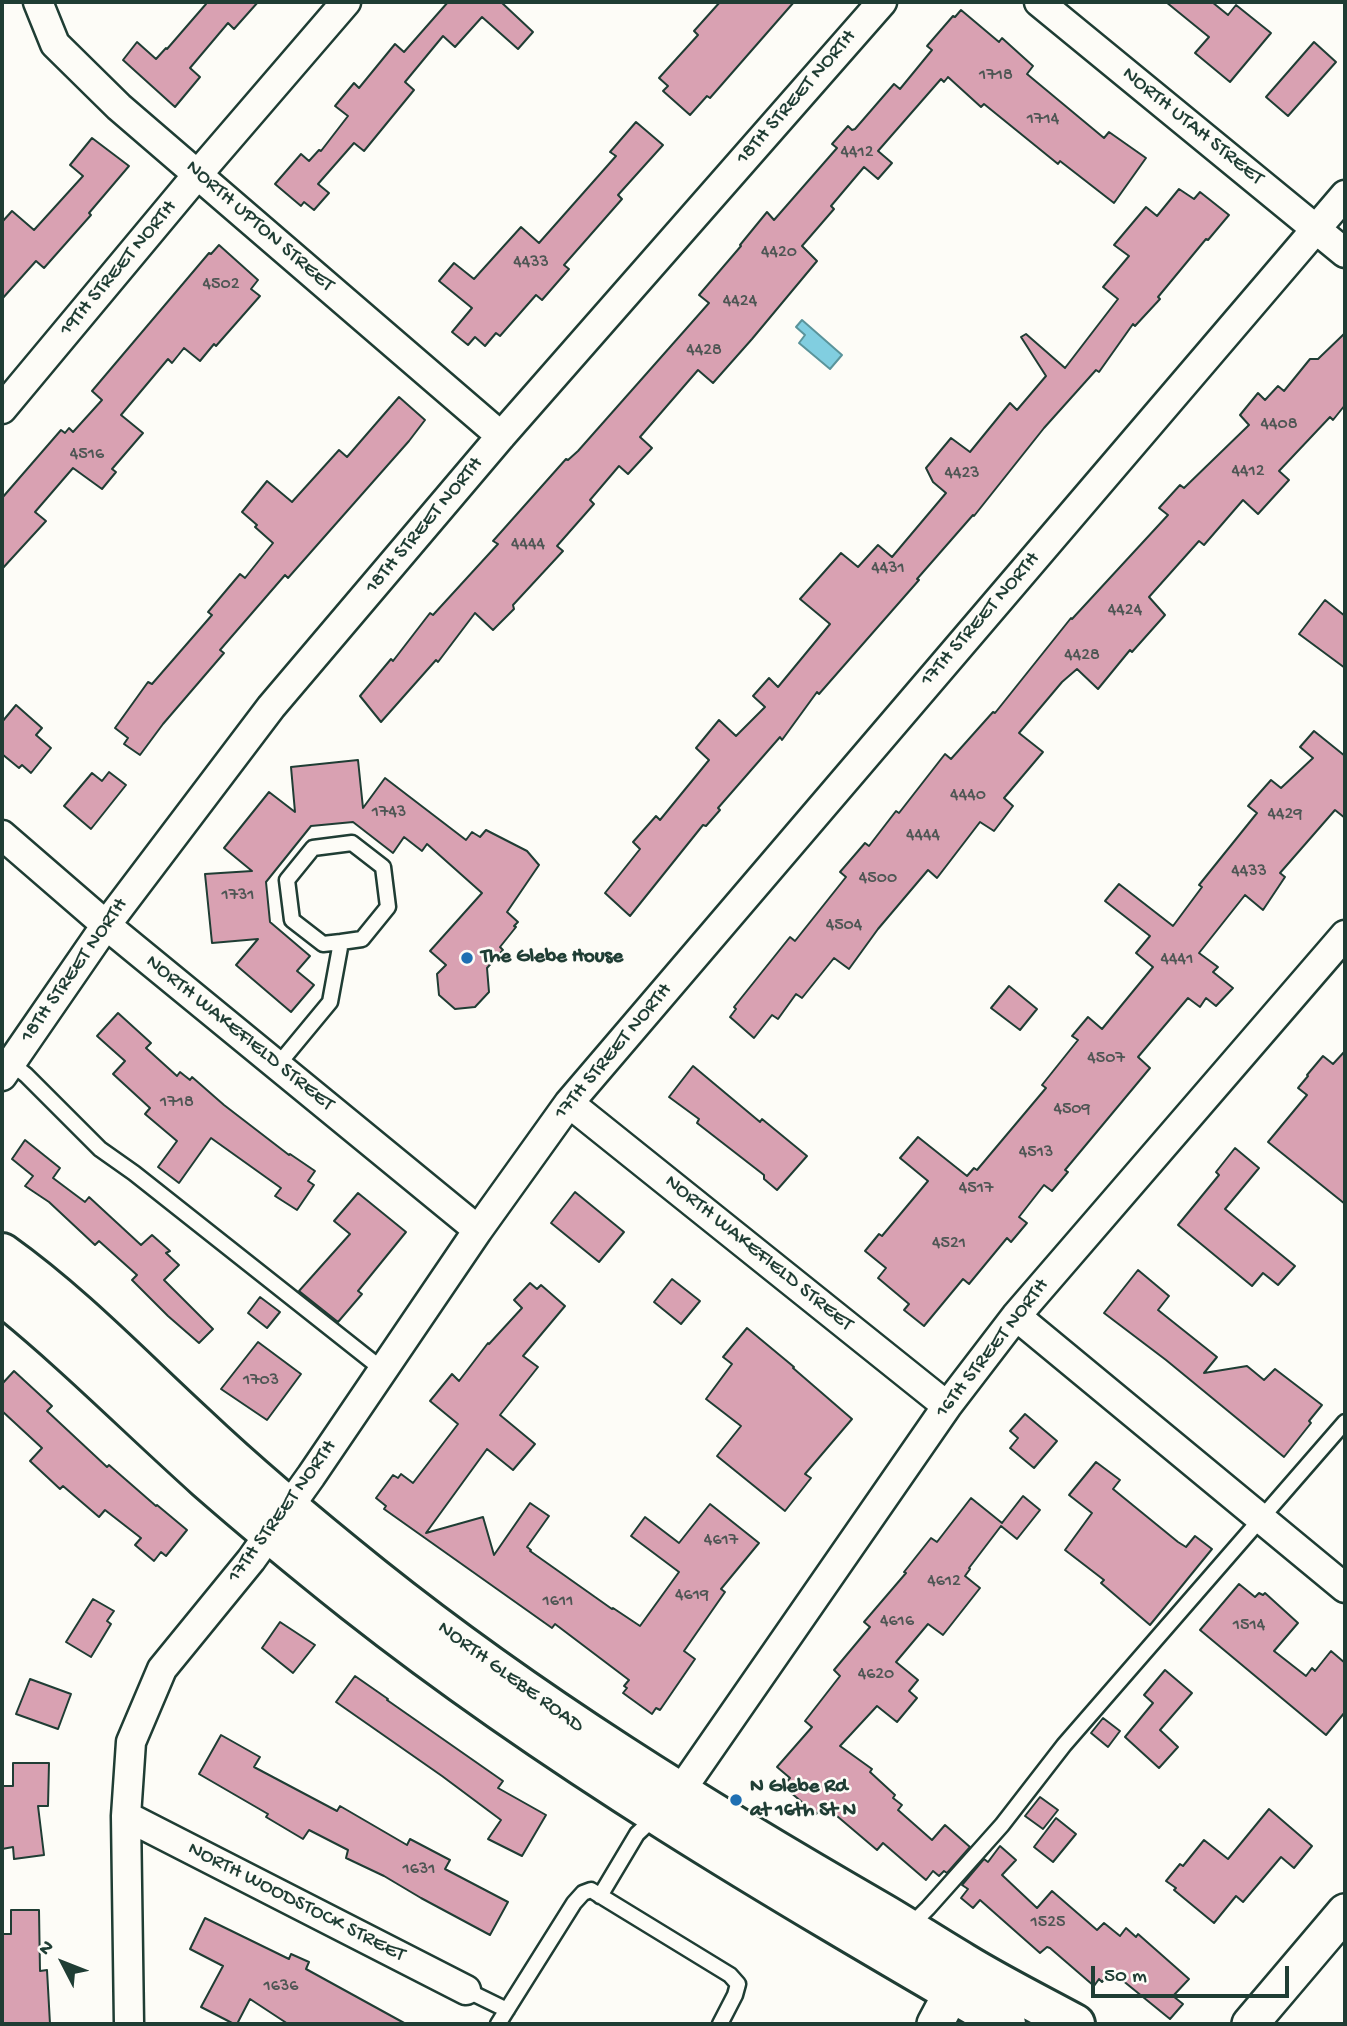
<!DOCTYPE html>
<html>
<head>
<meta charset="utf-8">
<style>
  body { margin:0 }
  #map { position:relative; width:1347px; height:2026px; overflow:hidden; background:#fdfcf7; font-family:"Gochi Hand",sans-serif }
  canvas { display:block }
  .frame { position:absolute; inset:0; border:4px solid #1f3d34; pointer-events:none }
  .north { position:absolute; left:28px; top:1928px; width:70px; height:70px; -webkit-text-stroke:5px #fdfcf7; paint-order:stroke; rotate:312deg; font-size:19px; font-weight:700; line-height:28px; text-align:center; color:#1f3d34 }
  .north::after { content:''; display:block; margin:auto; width:24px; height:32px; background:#1f3d34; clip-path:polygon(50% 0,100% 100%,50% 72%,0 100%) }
  .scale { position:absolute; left:1091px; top:1966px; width:198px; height:32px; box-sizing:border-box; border:4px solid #1f3d34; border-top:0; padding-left:9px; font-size:21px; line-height:24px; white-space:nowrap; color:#1f3d34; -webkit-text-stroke:5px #fdfcf7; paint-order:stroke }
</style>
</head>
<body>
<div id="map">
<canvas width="1347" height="2026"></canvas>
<div class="frame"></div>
<div class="north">N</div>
<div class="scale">50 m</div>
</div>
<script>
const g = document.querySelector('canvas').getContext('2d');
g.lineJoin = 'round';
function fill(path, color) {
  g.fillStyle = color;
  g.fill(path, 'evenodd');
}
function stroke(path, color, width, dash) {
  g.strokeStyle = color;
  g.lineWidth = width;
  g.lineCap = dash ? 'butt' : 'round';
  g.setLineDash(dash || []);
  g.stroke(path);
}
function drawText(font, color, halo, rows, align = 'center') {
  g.font = font + ' "Gochi Hand",sans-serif';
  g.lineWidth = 5;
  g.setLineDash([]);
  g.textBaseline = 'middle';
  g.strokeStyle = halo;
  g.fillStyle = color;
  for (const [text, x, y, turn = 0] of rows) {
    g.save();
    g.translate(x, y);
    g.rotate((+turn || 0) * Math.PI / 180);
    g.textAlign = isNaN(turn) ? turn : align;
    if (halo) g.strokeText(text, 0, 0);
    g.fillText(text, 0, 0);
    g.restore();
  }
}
const water = new Path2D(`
  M802,320L842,355L830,369L799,343L805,335L796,327Z`);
fill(water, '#81cee0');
stroke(water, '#5a949b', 2);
const building = new Path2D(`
  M204,2H258L234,29L228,23L190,68L200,77L175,107L123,60L137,42L156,59L166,48L167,49L206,4Z
  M448,2H501L533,32L518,49L482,17L455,47L443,36L405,82L414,90L364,151L354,143L318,184L329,193L314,210L304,202L301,206L275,184L301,154L309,161L319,150L321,151L348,116L335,106L354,83L359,88L395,44L404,52Z
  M720,2H794L710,98L707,96L690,115L663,91L668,86L659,78L698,35L694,31Z
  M1166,2H1212L1228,15L1236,5L1271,33L1230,82L1195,53L1209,37Z
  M961,10L999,42L1002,38L1033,66L1027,74L1104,138L1109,132L1146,158L1114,203L1060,161L1058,164L984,104L981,107L948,77L944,82L941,79L878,151L892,163L878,179L864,167L831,206L834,209L802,246L817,261L752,339L713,383L698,370L640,437L652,448L628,474L619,466L590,500L594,504L557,546L563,551L513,605L514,609L493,630L475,613L438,662L436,660L381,722L360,696L391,659L393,661L430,613L433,615L498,544L493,541L566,459L568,460L578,451L709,303L699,295L741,246L740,245L767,212L774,220L837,148L832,144L848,126L852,130L855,129L894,84L900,89L932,50L927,46L953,16L955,17Z
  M1314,42L1336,62L1288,116L1266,97Z
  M636,122L663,145L618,195L622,199L564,265L569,269L542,300L536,295L500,336L496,333L485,346L475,337L468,345L452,332L472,308L439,281L454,263L474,279L521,227L539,243L616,156L610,152Z
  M92,138L129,166L89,213L91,215L44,268L36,261L2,299V222L12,211L34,230L83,176L70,165Z
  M1179,189L1194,199L1200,192L1229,215L1208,240L1206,239L1158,297L1160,299L1135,326L1133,324L1099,372L1096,370L1044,428L974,516L973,515L917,579L919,580L819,694L817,692L782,740L780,737L718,808L720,810L706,826L703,825L630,916L605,893L640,849L633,842L656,816L660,820L709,760L696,748L719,720L736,736L765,707L753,696L769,678L778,687L830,624L800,599L841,553L858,567L878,545L892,557L946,493L933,482L926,468L951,438L970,452L1010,403L1017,410L1046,376L1021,337L1026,334L1065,368L1118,299L1103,287L1129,256L1114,245L1146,207L1157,216Z
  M219,245L258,280L251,289L260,296L216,346L214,344L200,361L184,348L172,363L168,359L121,415L143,433L112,469L116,472L102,489L73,468L35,512L46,521L2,569V498L61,430L65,433L69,428L73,432L102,400L92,391L209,253L211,254Z
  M1345,333V405L1333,420L1330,417L1279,471L1289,480L1258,514L1243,500L1204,545L1199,541L1149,597L1165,615L1132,652L1130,650L1098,689L1077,669L1062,682L1019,733L1043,752L1004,798L1013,806L994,831L980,822L937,878L928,870L878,929L849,969L834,958L802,998L796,994L778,1019L772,1015L754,1038L730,1017L736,1009L734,1007L790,937L795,941L846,877L840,872L865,843L869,846L896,811L899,813L945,754L951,759L993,712L995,713L1071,618L1072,619L1168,515L1159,508L1180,485L1184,488L1249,425L1240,415L1258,393L1265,400L1278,386L1284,391L1310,359H1318Z
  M399,397L425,420L409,441L288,578L285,575L220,650L224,653L163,724L140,755L124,744L128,738L115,728L148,682L152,684L212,615L208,612L240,574L245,578L273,543L255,527L257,525L242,512L267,481L292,502L339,450L347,457Z
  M1325,600L1345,616V668L1299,634Z
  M16,705L42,728L36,735L51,748L31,773L22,765L19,768L2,754V722Z
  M1314,731L1345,756V818L1335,810L1280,873L1285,877L1263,910L1245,895L1199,953L1218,967L1213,972L1233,988L1216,1006L1206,998L1200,1007L1188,998L1138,1057L1150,1068L1065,1170L1068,1172L1052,1191L1044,1185L1019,1217L1027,1223L1011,1242L1007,1238L969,1284L963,1279L924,1326L904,1310L909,1304L878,1278L886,1268L865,1251L879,1234L882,1236L928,1181L900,1158L918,1137L967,1176L974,1168L977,1170L1046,1088L1042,1085L1078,1040L1072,1036L1088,1017L1102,1029L1153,967L1136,953L1150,936L1105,901L1119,884L1173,926L1202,887L1199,885L1257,813L1248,806L1271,780L1281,788L1313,758L1300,747Z
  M358,760L363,808L385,778L466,840L472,832L480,837L486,830L527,851L539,865L507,912L518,922L514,926L516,927L500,947L503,950L487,968L489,992L475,1007L455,1009L439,995L437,974L446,965L430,951L482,893L427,844L422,851L404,837L393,853L353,822L311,826L266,882L270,922L310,956L297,971L314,985L291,1012L236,965L258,939L212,943L205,874L252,871L224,848L269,792L295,812L291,767Z
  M109,772L126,785L91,829L64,806L92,773L102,781Z
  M1009,986L1037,1009L1020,1030L991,1008Z
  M118,1013L151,1043L146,1048L177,1076L180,1072L190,1080L192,1077L224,1105L289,1155L290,1154L315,1171L308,1181L314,1185L297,1210L275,1196L281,1188L211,1138L179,1183L158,1167L177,1141L145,1114L150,1108L113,1074L125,1061L97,1036Z
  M1345,1051V1204L1268,1142L1307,1095L1298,1088L1308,1076L1307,1075L1323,1056L1333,1064Z
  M693,1066L760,1122L762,1119L807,1156L777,1190L764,1179V1175L697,1123L699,1119L669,1097Z
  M25,1140L60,1168L53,1178L85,1202L89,1197L141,1245L152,1235L170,1251L166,1253L179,1265L164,1280L213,1329L199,1343L168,1316L132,1280L137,1275L99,1241L95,1245L49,1202L25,1186L33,1176L12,1159Z
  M1235,1148L1259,1168L1225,1209L1295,1266L1278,1285L1263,1273L1252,1286L1178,1225L1219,1175L1216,1172Z
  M575,1192L624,1232L599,1262L551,1223Z
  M358,1193L406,1232L358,1291L362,1294L338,1322L299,1291L350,1234L334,1221Z
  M1138,1270L1169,1296L1158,1310L1217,1357L1204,1373L1247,1366L1264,1380L1275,1369L1322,1405L1309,1421L1311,1423L1284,1457L1166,1360L1104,1313Z
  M672,1279L700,1301L681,1324L654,1302Z
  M530,1283L537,1289L541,1285L565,1306L523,1356L538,1367L500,1415L535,1444L513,1470L487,1449L426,1533L483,1517L494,1555L530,1503L549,1516L527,1547L531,1550L530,1551L612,1609L613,1608L640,1626L679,1572L631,1536L645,1517L679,1543L710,1504L759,1543L721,1589L725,1592L684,1651L695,1659L660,1710L656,1708L652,1714L623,1693L627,1688L624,1686L629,1680L555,1624L552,1628L384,1509L386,1506L376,1498L393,1475L398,1478L401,1474L413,1483L458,1424L430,1401L452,1374L459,1381L488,1343L489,1344L522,1308L514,1300Z
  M260,1297L280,1312L267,1328L248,1313Z
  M747,1328L794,1367L793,1368L852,1419L805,1474L811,1478L785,1511L717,1456L741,1426L706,1399L732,1364L723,1357Z
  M258,1342L301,1374L267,1420L221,1389Z
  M14,1371L52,1406L47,1411L107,1467L109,1465L156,1506L157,1505L187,1530L166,1556L161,1552L154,1561L135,1545L141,1538L105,1510L99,1517L63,1486L60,1489L30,1461L42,1448L2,1411V1384Z
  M1025,1414L1057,1441L1034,1468L1010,1448L1018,1438L1010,1431Z
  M1096,1462L1120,1480L1113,1489L1178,1542L1186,1547L1195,1536L1212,1549L1150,1625L1101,1583L1104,1580L1065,1550L1092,1513L1069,1495Z
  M1023,1496L1040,1510L1017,1539L1001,1526L969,1568L970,1569L965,1576L980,1588L943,1635L928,1624L896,1662L918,1680L909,1691L917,1698L897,1722L877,1706L840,1746L872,1769L870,1772L895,1795L893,1798L902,1805L898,1810L932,1840L945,1825L970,1847L947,1873L944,1871L939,1876L933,1871L926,1880L883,1843L877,1850L824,1805L816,1814L783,1786L790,1778L777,1767L812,1727L805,1721L840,1676L834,1670L870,1627L864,1622L906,1573L904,1572L931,1538L937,1542L971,1498L1002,1523Z
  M1239,1584L1255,1597L1259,1593L1263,1595L1265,1593L1298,1623L1274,1651L1306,1676L1312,1668L1315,1671L1331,1651L1345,1663V1712L1326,1735L1200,1630Z
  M93,1599L114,1611L107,1621L111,1624L91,1657L66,1642Z
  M280,1622L315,1645L293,1673L262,1648Z
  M1165,1670L1192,1693L1160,1730L1178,1747L1159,1768L1125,1737L1153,1703L1144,1695Z
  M355,1676L388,1699L387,1700L503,1781L498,1788L546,1815L522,1856L488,1839L501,1820L442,1776L336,1702Z
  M30,1679L71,1694L58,1729L16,1714Z
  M1103,1718L1120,1731L1108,1747L1091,1733Z
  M221,1735L260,1757L254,1767L337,1811L340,1806L407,1845L410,1839L450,1860L445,1869L508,1902L490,1935L421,1898L384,1876L346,1858L348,1850L309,1830L303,1839L266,1817L268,1814L199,1774Z
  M13,1763H49L48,1806H38L44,1855L14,1859L13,1847L2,1849V1786H13Z
  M1040,1797L1058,1810L1043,1829L1025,1816Z
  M1269,1809L1312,1846L1294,1868L1281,1857L1243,1902L1236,1896L1214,1923L1174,1890L1176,1888L1166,1881L1180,1864L1183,1866L1204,1840L1228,1859Z
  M1056,1818L1076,1834L1053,1862L1034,1847Z
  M1000,1846L1016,1860L1002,1875L1037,1908L1052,1891L1097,1930L1104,1923L1120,1936L1126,1928L1136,1937L1138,1934L1189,1979L1173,1996L1183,2004L1170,2019L1111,1971L1102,1982L1099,1979L1094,1986L1050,1948L1047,1947L1040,1953L980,1900L973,1908L961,1898L968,1889L962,1885L984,1859L988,1862Z
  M11,1910H39L40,1971L47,1970L50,2024H2V1934H11Z
  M205,1918L289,1959L291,1954L309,1962L306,1969L406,2024H288L250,1999L237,2024H234L201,2007L223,1966L190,1949Z`);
fill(building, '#d9a1b2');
stroke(building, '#1f3d34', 2);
const service = new Path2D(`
  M11,1063L26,1075L100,1149L134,1173L383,1370
  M277,1066L330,1002L341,942L323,944L292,920L287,880L313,848L352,843L383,867L388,907L362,939L341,942
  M600,1896L637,1834L656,1816
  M909,1927L928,1908L1002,1825L1064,1745L1345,1422
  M466,1990L507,2010
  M498,2024L574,1903L583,1893L591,1890L730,1975L738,1984L735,1995L720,2024`);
const minor = new Path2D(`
  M38,2L55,44L119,107L501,436
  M1039,2L1345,253
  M2,409L198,174L346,2
  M2,835L106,925L478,1230
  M2,1076L106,925L271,707L501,436L882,2
  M569,1103L947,1406
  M1016,1316L1345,1588
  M679,1793L947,1406L1016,1316L1345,935
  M126,1816L466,1990
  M129,2024L126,1816L131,1742L162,1669L251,1560L311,1476L478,1230L569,1103L1345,195`);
const tertiary = new Path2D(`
  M935,2024L965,1968
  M1250,2024L1345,1912`);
const primary = new Path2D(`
  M2,1253C72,1303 133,1367 196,1425C253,1479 312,1528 373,1577C533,1705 707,1812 884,1914C911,1930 937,1947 964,1963C1000,1985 1038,2004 1075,2024
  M2,1295C73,1352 138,1418 206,1479C255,1522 305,1563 355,1603C559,1764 783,1894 1006,2024`);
stroke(service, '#1f3d34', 19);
stroke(minor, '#1f3d34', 33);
stroke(tertiary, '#1f3d34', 40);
stroke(primary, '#1f3d34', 44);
stroke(service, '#fdfcf7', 14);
stroke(minor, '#fdfcf7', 28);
stroke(tertiary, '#fdfcf7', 35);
stroke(primary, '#fdfcf7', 38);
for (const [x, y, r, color] of [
  [467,958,7,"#1f6fb2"],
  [736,1800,7,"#1f6fb2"]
]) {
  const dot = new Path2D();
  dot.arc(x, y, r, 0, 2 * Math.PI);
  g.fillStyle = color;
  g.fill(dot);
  stroke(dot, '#fdfcf7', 2.5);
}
drawText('18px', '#4e5654', null, [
  ["1718",996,76],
  ["1714",1043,120],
  ["4412",857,153],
  ["4420",779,253],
  ["4433",531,263],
  ["4502",221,285],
  ["4424",740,302],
  ["4428",704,351],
  ["4408",1279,425],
  ["4516",87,455],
  ["4412",1248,472],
  ["4423",962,474],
  ["4444",528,545],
  ["4431",888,569],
  ["4424",1125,611],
  ["4428",1082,656],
  ["4440",968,796],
  ["1743",389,813],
  ["4429",1285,815],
  ["4444",923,836],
  ["4433",1249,872],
  ["4500",878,879],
  ["1731",238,896],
  ["4504",844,926],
  ["4441",1177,960],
  ["4507",1106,1059],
  ["1718",177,1103],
  ["4509",1072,1110],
  ["4513",1036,1153],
  ["4517",976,1189],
  ["4521",949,1244],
  ["1703",261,1381],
  ["4617",721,1541],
  ["4612",944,1582],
  ["4619",692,1596],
  ["1611",558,1602],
  ["4616",897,1622],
  ["1514",1249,1626],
  ["4620",876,1675],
  ["1631",419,1870],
  ["1525",1048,1923],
  ["1636",281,1987]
]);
drawText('21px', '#1f3d34', '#fdfcf7', [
  ["18TH STREET NORTH",797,98,-49],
  ["NORTH UTAH STREET",1192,127,39],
  ["NORTH UPTON STREET",259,227,41],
  ["19TH STREET NORTH",119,269,-50],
  ["18TH STREET NORTH",425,526,-50],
  ["17TH STREET NORTH",981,620,-49],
  ["18TH STREET NORTH",75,971,-55],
  ["NORTH WAKEFIELD STREET",239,1034,39],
  ["17TH STREET NORTH",614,1052,-50],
  ["NORTH WAKEFIELD STREET",758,1254,39],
  ["16TH STREET NORTH",993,1349,-52],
  ["17TH STREET NORTH",283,1512,-54],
  ["NORTH GLEBE ROAD",510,1678,36],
  ["NORTH WOODSTOCK STREET",296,1903,27]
]);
drawText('bold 21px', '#1f3d34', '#fdfcf7', [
  ["The Glebe House",481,958],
  ["N Glebe Rd",750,1788],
  ["at 16th St N",750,1812]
], 'left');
</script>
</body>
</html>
